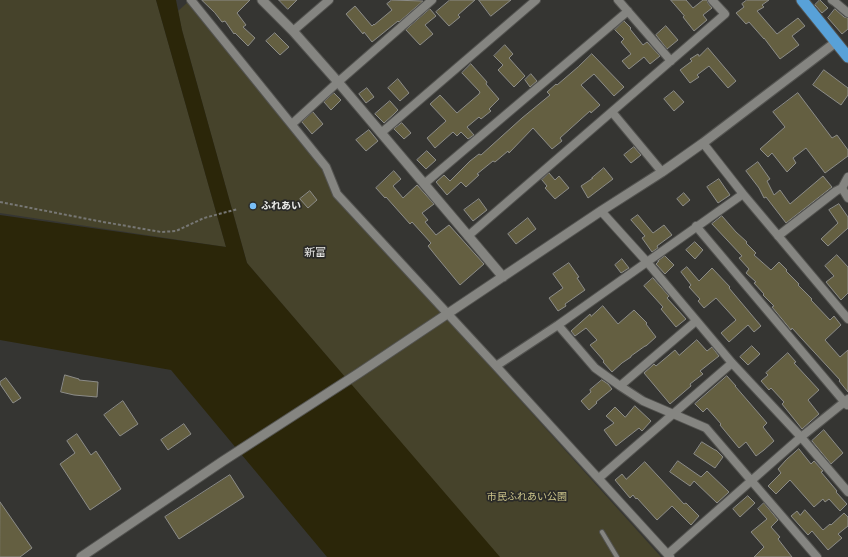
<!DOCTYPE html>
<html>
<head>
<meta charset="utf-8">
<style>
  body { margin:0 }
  canvas { display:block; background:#353532 }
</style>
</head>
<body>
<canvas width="848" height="557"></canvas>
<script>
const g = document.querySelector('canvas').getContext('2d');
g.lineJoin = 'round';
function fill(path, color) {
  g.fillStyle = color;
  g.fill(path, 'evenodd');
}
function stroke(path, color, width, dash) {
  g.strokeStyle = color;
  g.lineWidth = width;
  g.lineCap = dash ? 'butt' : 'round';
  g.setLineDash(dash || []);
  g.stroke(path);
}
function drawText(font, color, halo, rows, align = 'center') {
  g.font = font + ' "Fira Sans Condensed","Noto Sans JP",sans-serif';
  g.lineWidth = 3.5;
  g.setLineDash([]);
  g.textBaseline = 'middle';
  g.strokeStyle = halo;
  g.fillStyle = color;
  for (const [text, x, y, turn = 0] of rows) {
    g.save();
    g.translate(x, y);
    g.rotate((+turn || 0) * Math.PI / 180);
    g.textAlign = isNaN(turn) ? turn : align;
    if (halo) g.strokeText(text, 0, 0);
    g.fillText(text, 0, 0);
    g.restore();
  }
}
fill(new Path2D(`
  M0,0H156L226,247L0,213Z
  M188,2L324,169L336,195L661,557H499L247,263L182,30L178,11Z`), '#46432b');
fill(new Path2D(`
  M156,0H176L182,30L247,263L500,557H327L171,370L0,340V215L226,247Z`), '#2b2609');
const building = new Path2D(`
  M202,0H250L237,13L246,25L243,27L255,38L248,46L235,33L234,34L225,21L222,22L215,13Z
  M279,0H297L288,9Z
  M392,0L423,1L399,22L398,21L372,42L364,32L363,34L346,14L355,6L372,26L374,24V25L392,10L387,4Z
  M450,0H475L458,15L460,17L449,26L436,12Z
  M479,0H511L491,16Z
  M671,0H686L693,8L703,0H707L708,3L712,8L703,15L707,20L694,31L683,17L684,16Z
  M747,0H769L762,5L764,7L757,11L777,34L798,18L805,26L792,36L799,45L780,59L764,38V39L749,22L746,24L736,13L744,7L742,4Z
  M820,0L828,8L822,13L815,5Z
  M430,9L436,16L425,25L433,34L420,45L406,30Z
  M835,9L844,17L848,18V29L842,34L828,18Z
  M624,21L631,28L630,29L643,45L647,42L660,56L650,64L644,57L629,69L622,61L631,54L621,42L624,39L615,30Z
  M666,26L678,40L667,49L656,35Z
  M275,33L289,47L280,55L266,41Z
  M505,45L513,54L509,58L525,76L514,87L498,70L503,65L494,56Z
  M708,48L736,81L728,88L709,66L697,75L699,77L690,83L680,70L692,61L690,59L698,54L699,56Z
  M592,54L624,87L614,96L594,74L581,85L600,105L591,113L590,111L560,138L562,141L552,149L533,128L509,153L508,151L495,162L493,161L477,174L479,175L466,187L461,182L447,195L436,182L444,175L450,181L470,161L479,154L481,155L522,118L550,95L547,92L556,84L557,85L578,67Z
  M471,64L487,82L486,84L499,99L489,109L491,111L481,119L479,117L467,127L474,135L468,139L461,132L457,136L453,132L435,148L427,138L446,121L430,104L440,95L457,113L479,94L480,92L462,73Z
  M824,70L848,88V95L841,105L813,85Z
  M531,74L537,81L530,87L525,80Z
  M398,79L409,93L400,101L388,88Z
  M367,88L374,97L366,103L359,94Z
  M674,91L684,102L674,111L664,99Z
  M334,93L341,100L331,110L324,102Z
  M798,93L832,138L837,135L848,150V156L825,173L806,148L793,158L796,163L787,172L772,153L768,157L760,149L785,127L773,112Z
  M390,101L398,110L394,114L384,123L375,114Z
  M313,112L323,124L312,134L302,122Z
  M402,123L411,133L404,139L394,129Z
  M369,130L378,141L366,151L356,140Z
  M634,147L641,155L631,163L624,155Z
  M427,151L436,160L426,169L417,160Z
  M758,162L770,179L767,181L774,195L780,190L790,204L823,176L832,187L786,223L766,197L764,198L759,188L746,171Z
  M604,168L613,179L588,198L581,186L593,178H592Z
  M394,171L401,179L393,186L403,198L417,185L434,204L422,213L428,220L425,222L436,235L449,225L484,264L460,285L436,256L428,246L431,243L412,222L410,224L386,197L385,198L376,188Z
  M549,173L555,180L559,176L569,188L555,199L545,188L547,186L542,180Z
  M719,179L730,195L718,203L707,187Z
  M310,191L317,200L308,208L300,199Z
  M684,193L690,200L683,206L677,199Z
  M479,199L487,210L473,221L464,210Z
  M839,204L848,217V228L828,246L821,239L838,223L829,210Z
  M638,215L653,233L664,225L672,235L657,246L658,248L652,252L642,238L645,236L631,220Z
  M722,216L736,232L747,242L746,243L756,253L754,255L771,270L779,262L787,270L786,271L799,284L798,285L812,299L811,300L830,320L834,316L841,325L825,340L840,357L848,350V392L839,381L840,380L802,339L792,328L791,330L772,307L774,306L763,295L764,294L754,283L756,282L746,273L749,269L739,258L742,256L712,224Z
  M528,218L536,229L516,244L508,234Z
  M695,242L703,250L695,259L686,250Z
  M837,255L848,267V293L841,300L826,282L834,276L825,266Z
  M665,256L674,265L665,274L656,264L659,261H658Z
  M622,259L629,268L621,273L615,265Z
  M569,263L579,277L577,278L585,290L565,304L566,306L558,311L549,298L563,288L553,274Z
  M687,267L699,281L712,268L730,287L729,288L761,326L754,332L748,325L729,342L721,333L736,320L716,298L704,308L698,301L700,299L689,287L691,285L681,272Z
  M653,278L669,296L667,298L686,319L676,327L661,309L663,307L644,286Z
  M603,306L618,324L634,310L647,323L646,324L656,337L646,346H645L631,356V357L622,363L612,372L603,362L604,361L590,345L597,340L586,328L575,336L571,331L590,314L591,316Z
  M697,340L707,351L712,347L719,356L700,371L703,374L690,384L691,386L670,404L644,373L654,364L656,366L675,350L679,355Z
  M752,346L760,354L748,365L740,357Z
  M788,353L796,362L794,363L819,390L808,400L819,414L802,429L782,404L784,402L771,388L769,390L761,381L768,375L766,373Z
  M65,375L79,379V380L98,382L97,397L74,395L61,392Z
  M727,376L736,386H735L767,423L763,427L774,441L764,450L756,456L746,442L739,448L720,425L721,424L707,408L703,412L695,404Z
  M6,378L21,398L13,403L0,384V382Z
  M602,380L608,384L612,389L596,402L597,403L589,410L581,401L591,392L590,390Z
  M123,401L138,424L120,436L104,415Z
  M635,406L651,421L642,431L639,428L616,446L604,430L614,423L606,416L615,407L625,417Z
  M184,424L191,434L168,450L161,440Z
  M824,430L843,453L831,464L812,441Z
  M77,434L91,455L96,451L121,489L90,510L60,464L75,453L67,441Z
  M702,442L715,450H716L723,457L715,468L694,454Z
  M799,449L811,464L814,461L823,471L821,472L837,491L836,492L847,504L840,511L829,499L825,502L823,499L814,507L790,480L776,494L768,486L781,473L778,469L786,460Z
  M678,461L701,477L707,471L729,492L717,503L694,481L690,486L670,472Z
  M645,462L684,504L686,503L699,516L691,525L672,506L657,520L637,498L636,499L633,495L630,498L615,480L622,474L626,479Z
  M230,475L244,497L179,539L165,517Z
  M748,496L755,503L740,517L733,509Z
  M0,502L32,548L20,557H0Z
  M764,503L778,520L771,527L780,537L778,539L792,557H754L764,547L751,532L767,519L758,509Z
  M805,510L823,530L830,524L831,525L844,513L848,517V526L838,534L842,538L828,550L812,531L808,535L791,516L797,511L800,515Z`);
fill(building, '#645f41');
stroke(building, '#8c8c88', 1);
const service = new Path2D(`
  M602,532L617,557`);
const minor = new Path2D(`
  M191,0L326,167L337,194L496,366L670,557
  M618,0L671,61
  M832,0L835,2L848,13
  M293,31L329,0
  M612,112L662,172
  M292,124L338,82L432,0
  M381,133L536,0
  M703,143L743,194L848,319
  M424,184L628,11
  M842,188L848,198
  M601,211L647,262L732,363L801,437L848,492
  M696,226L847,405
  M468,236L725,14L712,0
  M778,236L836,191L842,188L848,177
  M558,325L595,368L620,386L643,401L706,428L817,557
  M496,366L558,325L743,194
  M620,386L696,321
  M599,478L732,363
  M668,554L801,437L848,399`);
const tertiary = new Path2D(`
  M262,0L293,31L338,82L503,277
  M81,557L223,461L359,373L601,211L662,172L703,143L836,42`);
const trunk = new Path2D(`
  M802,0L848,57`);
stroke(service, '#535350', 6);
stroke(minor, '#535350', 10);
stroke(tertiary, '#535350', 11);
stroke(trunk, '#535350', 13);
stroke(new Path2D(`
  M0,202L98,221L161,232L176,231L204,218L238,209`), '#777774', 2, [3, 2]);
stroke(service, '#858581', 4);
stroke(minor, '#858581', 8);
stroke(tertiary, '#858581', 9);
stroke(trunk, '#58a1d8', 11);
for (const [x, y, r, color] of [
  [253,206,4,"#79bff8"]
]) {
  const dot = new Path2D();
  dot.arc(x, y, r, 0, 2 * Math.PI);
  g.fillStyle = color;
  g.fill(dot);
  stroke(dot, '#2b2b28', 1.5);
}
drawText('bold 10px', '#ebebe9', '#2b2b28', [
  ["ふれあい",261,206]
], 'left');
drawText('10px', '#cdc58b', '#2b2b28', [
  ["市民ふれあい公園",527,497]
]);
drawText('11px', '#ebebe9', '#2b2b28', [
  ["新富",315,253]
]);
</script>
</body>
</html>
